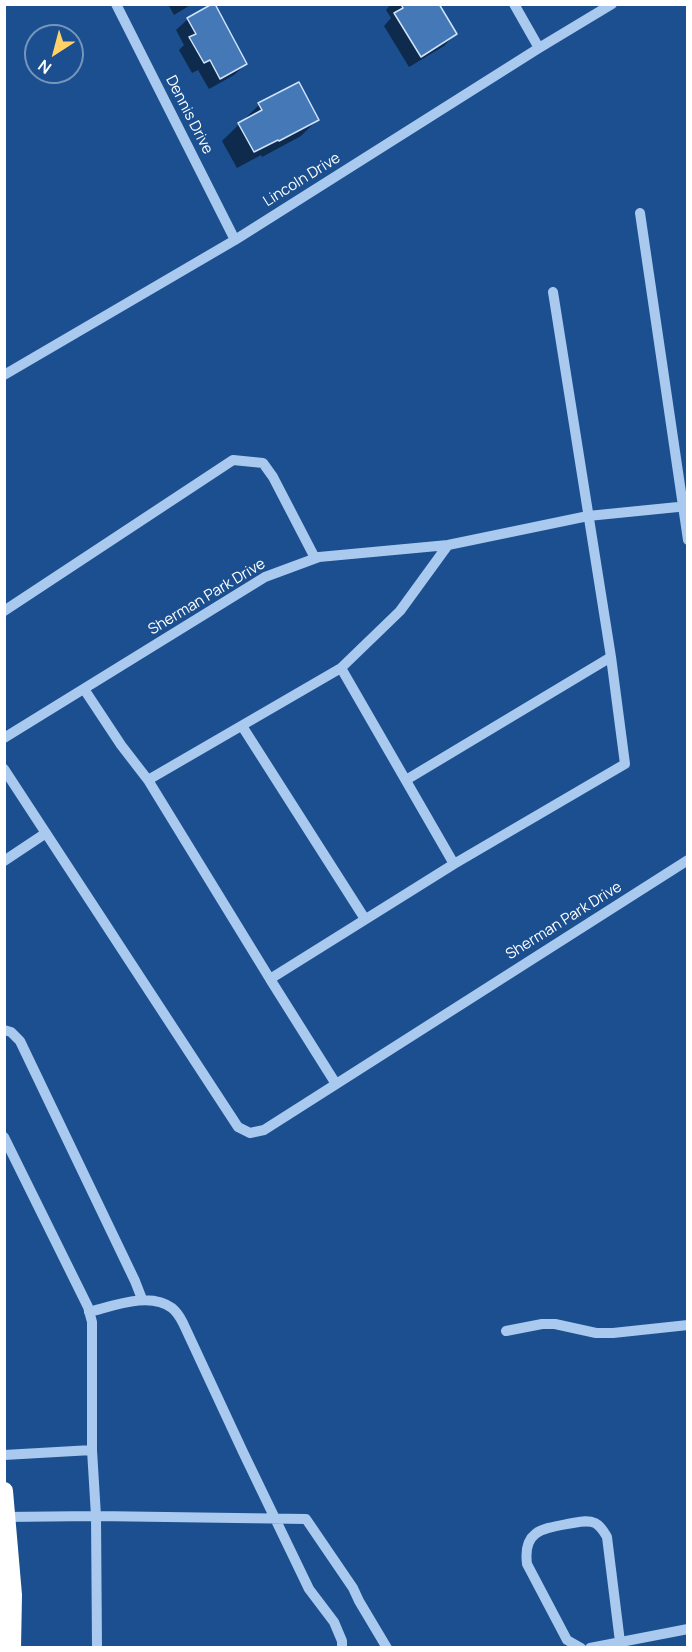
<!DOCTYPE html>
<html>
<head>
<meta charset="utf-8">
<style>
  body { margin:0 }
  #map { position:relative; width:692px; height:1652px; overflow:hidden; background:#1b4f8f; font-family:Manrope,sans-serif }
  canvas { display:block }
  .frame { position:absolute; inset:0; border:6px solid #fff; pointer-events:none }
  .north { position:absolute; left:24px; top:24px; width:60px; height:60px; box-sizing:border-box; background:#1b4f8f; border:2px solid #7695bc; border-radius:50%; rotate:216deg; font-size:16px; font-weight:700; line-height:24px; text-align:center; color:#fff }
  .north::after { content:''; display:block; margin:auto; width:21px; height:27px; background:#ffd166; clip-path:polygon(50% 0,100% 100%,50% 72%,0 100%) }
</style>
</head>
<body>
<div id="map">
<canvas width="692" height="1652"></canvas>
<div class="frame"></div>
<div class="north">N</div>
</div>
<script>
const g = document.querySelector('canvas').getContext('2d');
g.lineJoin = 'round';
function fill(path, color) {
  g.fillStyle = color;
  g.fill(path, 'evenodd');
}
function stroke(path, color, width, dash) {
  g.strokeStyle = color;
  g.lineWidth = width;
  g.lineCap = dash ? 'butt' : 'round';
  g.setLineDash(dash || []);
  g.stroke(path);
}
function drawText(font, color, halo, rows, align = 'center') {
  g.font = font + ' Manrope,sans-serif';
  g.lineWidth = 4.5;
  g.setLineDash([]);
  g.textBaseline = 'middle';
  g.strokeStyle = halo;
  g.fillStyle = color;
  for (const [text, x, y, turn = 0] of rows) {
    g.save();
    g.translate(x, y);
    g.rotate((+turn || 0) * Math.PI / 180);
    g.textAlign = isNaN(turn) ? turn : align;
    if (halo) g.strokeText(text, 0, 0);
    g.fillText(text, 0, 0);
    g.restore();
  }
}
fill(new Path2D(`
  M168,4H192L174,15Z
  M391,4H437L455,34L444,46L409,67L384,26L391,18L386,10Z
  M188,19L246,64L234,75L209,89L198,70L192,73L179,50L184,45L176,30Z
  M259,105L318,119L301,136L262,157L261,155L237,168L222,141Z`), '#0007');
const building = new Path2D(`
  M212,4H215L247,64L220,79L210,60L204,63L189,37L196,34L187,18Z
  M401,4H439L457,34L421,57L394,13L403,8Z
  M299,82L319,120L279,141L278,140L254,152L238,123L262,110L258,103Z`);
fill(building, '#4478b7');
stroke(building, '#cfe3fa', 1.5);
stroke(new Path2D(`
  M116,4L235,240
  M514,4L539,48
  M640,213L688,540
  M4,375L235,240L539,48L612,4
  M448,545L400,611L341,668L148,780L270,979L454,864L625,764L611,657L553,292
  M4,611L233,460L263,463L273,477L315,558
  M341,668L454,864
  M84,689L121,745L148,780
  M242,726L365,919
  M4,738L265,577L319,557L448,545L588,516L688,506
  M4,769L238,1127L250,1133L264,1130L688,860
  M406,780L611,657
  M4,861L46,833
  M270,979L336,1084
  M4,1030L11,1032L20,1041L135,1281L142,1299
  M4,1137L88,1307L92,1322V1450L96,1516L97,1648
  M89,1312C113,1306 150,1291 172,1308C177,1312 180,1317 183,1323L243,1452L309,1589L334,1622L342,1641V1648
  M506,1331L542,1324H555L596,1333H613L688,1325
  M4,1455L92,1450
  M4,1517L96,1516L306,1519L353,1588L359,1601L387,1648
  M581,1648L567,1640L527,1564C523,1532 540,1529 567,1524C576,1523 586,1519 595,1523C601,1526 604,1532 607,1537L620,1642
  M590,1648L688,1629`), '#a9c9ee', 10);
stroke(new Path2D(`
  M4,1491L13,1595L12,1648`), '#fff', 18);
drawText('15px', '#fff', '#1b4f8f', [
  ["Dennis Drive",189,115,63],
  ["Lincoln Drive",302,180,-32],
  ["Sherman Park Drive",207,597,-31],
  ["Sherman Park Drive",564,921,-32]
]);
</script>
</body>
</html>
